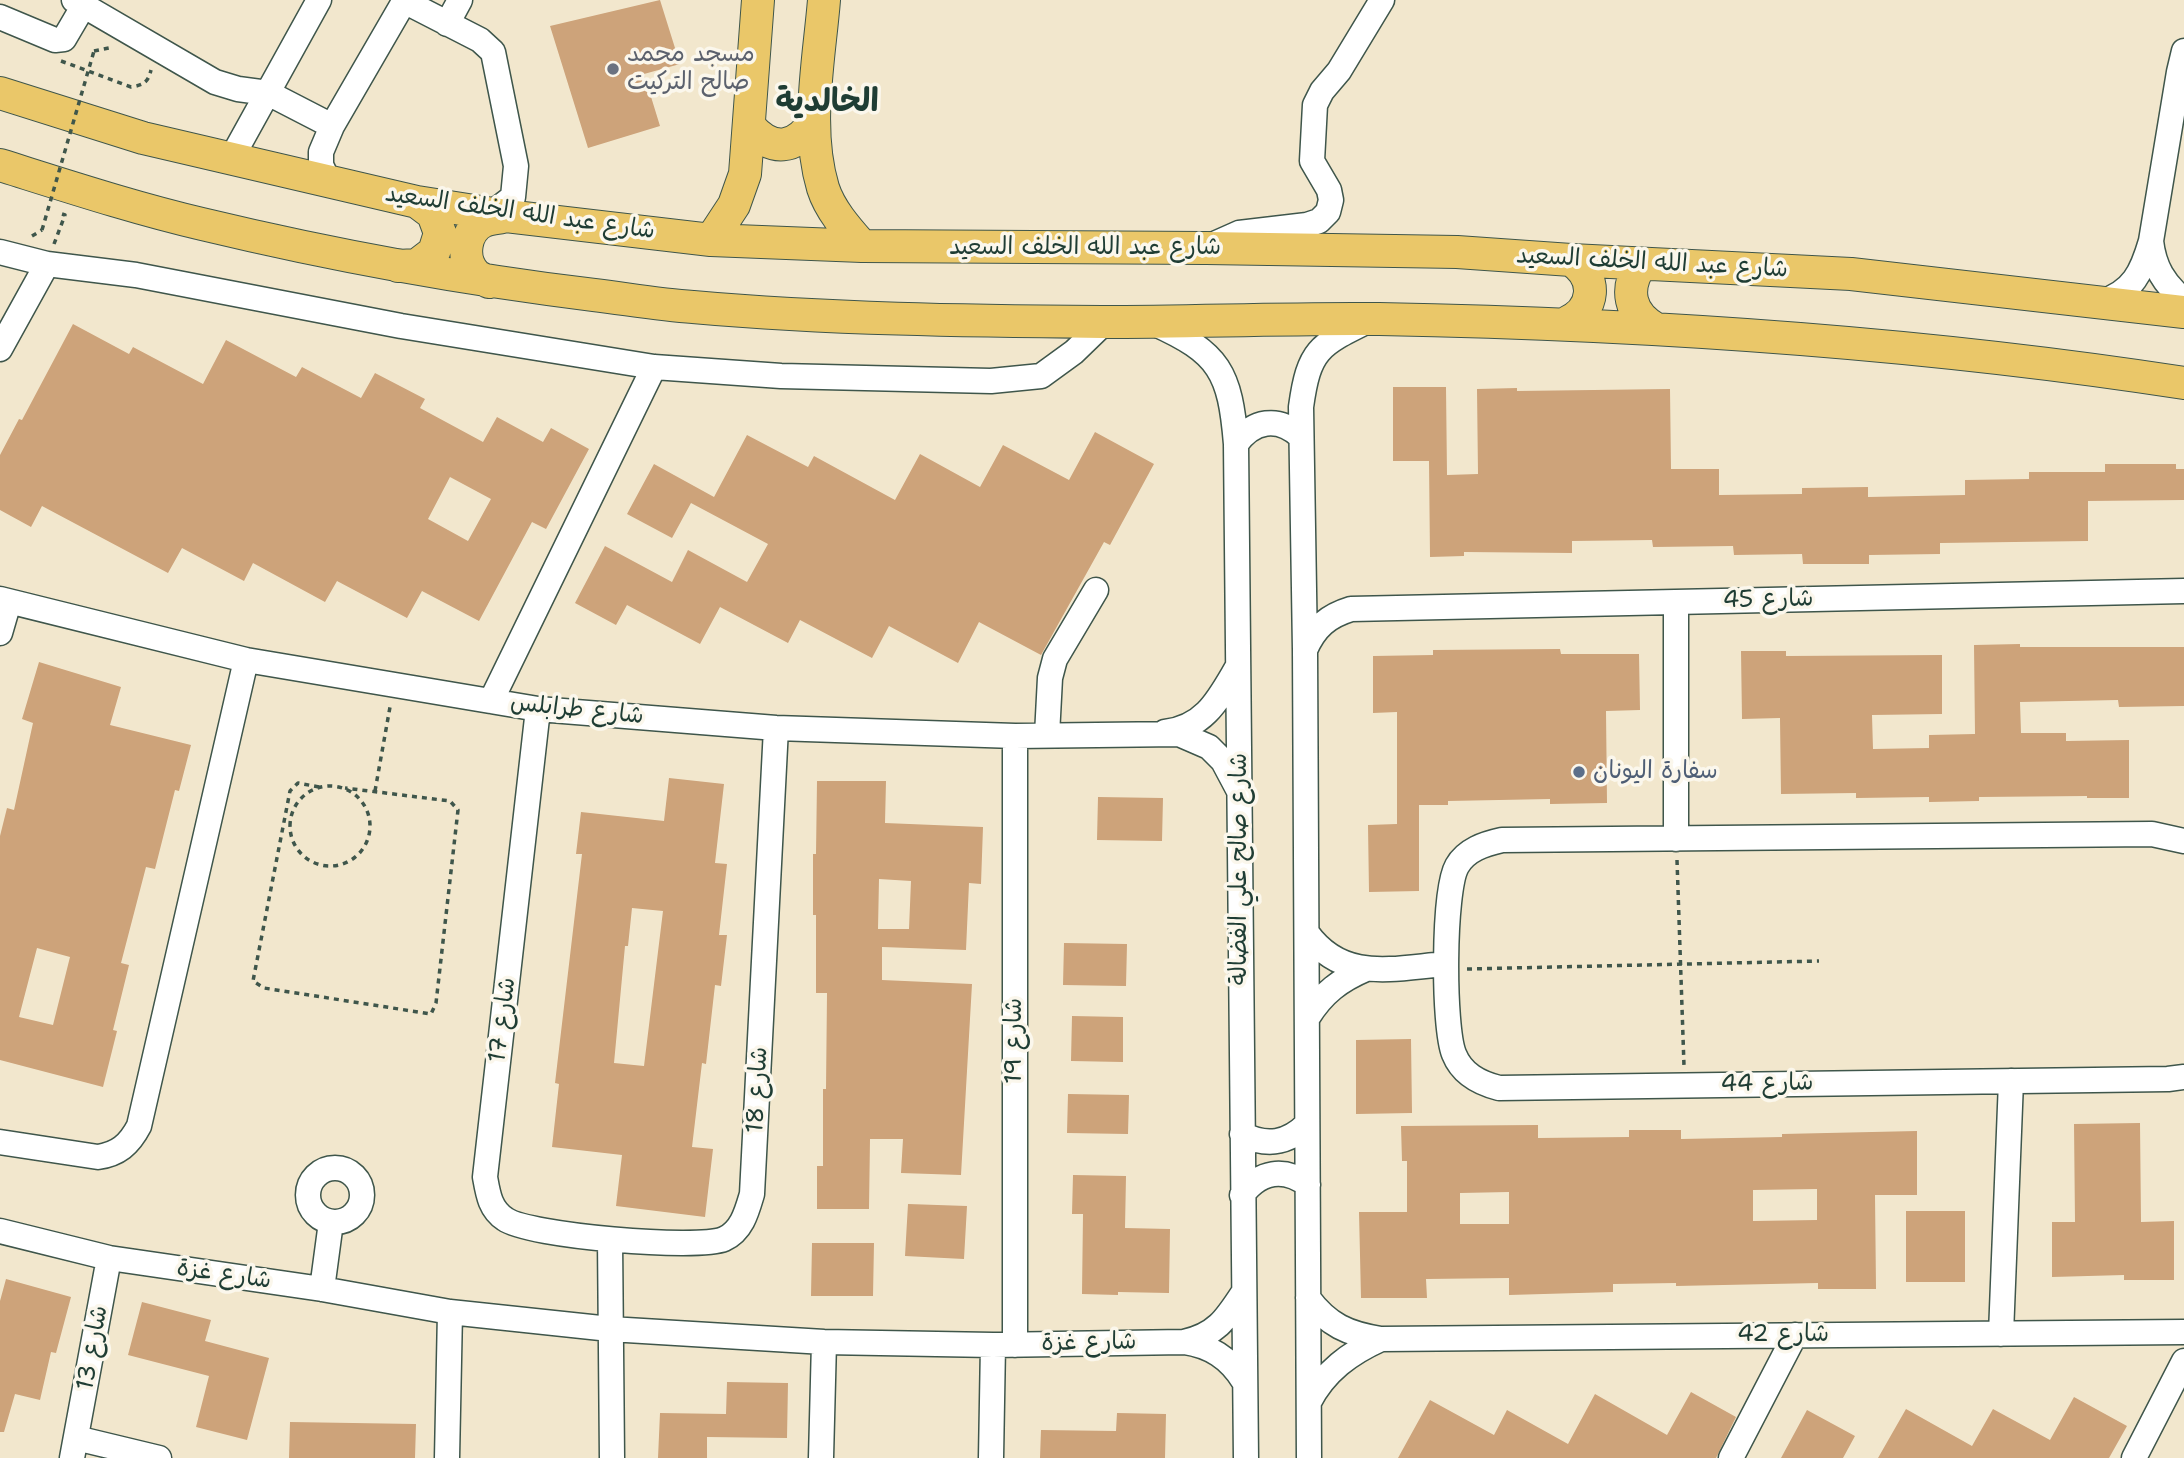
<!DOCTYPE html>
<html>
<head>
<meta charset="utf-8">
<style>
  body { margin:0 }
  canvas { display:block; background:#f2e7cd }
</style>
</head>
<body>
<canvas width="2184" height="1458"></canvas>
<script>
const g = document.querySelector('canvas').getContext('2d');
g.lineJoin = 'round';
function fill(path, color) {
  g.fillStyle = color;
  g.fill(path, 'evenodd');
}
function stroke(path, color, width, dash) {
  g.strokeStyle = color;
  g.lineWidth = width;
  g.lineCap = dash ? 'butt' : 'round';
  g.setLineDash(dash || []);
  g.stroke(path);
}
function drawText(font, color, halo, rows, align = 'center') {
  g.font = font + ' "Shantell Sans","Playpen Sans Arabic",sans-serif';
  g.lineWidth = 7;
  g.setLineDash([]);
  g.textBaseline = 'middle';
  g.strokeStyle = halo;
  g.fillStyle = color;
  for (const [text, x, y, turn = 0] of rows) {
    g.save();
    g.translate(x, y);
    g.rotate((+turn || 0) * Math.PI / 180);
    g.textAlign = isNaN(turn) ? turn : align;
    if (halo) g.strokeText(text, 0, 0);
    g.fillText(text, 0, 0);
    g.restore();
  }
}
fill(new Path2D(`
  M660,0L680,64L644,74L660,126L588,148L550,26Z
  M73,324L129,354L133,347L203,384L226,340L296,377L302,367L361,398L375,373L425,399L420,408L483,442L497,417L543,442L551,428L589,449L546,529L532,522L479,621L422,591L407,618L337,581L325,602L253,563L244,581L182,548L168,573L42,506L31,527L0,510V455L19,419L22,420ZM450,477L491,499L468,541L428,519Z
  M1393,387H1446L1447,475L1478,474L1477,389L1517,388V391L1670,389L1671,469H1719V495L1802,494V488L1868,487V497L1965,495V480L2029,479V472H2105V464H2176V469H2184V500L2088,501V541L1940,543V554L1869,555V564H1803L1802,554L1734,555L1733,546L1653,547L1652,540L1572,541V553L1464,552V556L1430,557L1429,461H1393Z
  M1095,432L1154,464L1110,545L1104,542L1041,655L979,622L958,663L889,626L872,658L800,620L788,643L720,607L700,644L627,605L616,625L575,603L605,546L672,582L688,550L747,582L768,544L691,503L672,538L627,514L654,464L714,497L747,435L808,467L814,456L895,500L920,454L980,487L1003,445L1069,480Z
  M2020,644V647H2184V706L2119,707L2118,700L2020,702L2021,733H2066V741L2129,740V798H2087V796L1979,797V801L1929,802V797L1856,798V793L1781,794L1780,718L1742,719L1741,651H1786V656L1942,655V714L1872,715L1873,749L1929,748V735L1975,734L1974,645Z
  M1560,649L1561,654H1639L1640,710L1606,711L1607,803L1550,804V799L1448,801V805H1419V891L1369,892L1368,825L1397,824V712L1373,713V656L1433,655V650Z
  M39,662L121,687L110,725L191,745L179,791L175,790L155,869L146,867L121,963L129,965L113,1030L117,1031L103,1087L0,1060V836L7,808L14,810L33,723L22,719ZM37,948L70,957L53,1025L19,1017Z
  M669,778L724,784L715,863L727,864L719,935H727L721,986L715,985L706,1064L702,1063L692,1147L713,1149L705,1217L616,1206L622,1155L552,1147L559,1084L555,1083L582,854H576L581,812L664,821ZM632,908L663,911L644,1066L614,1063L625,946H628Z
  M817,781H886L885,823L983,827L981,884L969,883L966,950L882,947V980L972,984L961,1175L901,1173L903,1139H870L869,1209H817V1166H823V1089H826L827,993H816V915H813V854H816ZM879,879L911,881L909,929H878Z
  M1098,797L1163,798L1162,841L1097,840Z
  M1064,943L1127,944L1126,986L1063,985Z
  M1072,1016L1123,1017V1062L1071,1061Z
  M1411,1039L1412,1113L1356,1114V1040Z
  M1068,1094L1129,1095L1128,1134L1067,1133Z
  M2140,1123L2141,1222L2174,1221V1280H2124V1275L2052,1277V1222H2075L2074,1124Z
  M1538,1125V1138L1629,1137V1130H1681V1139L1782,1137V1134L1917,1131V1195H1875L1876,1289H1818V1283L1676,1286V1283L1613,1284V1292L1509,1295V1278L1426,1279L1427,1298H1361L1359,1212H1407V1161H1402L1401,1126ZM1817,1189V1220L1753,1221V1190ZM1509,1192V1224H1460V1193Z
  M1073,1175L1126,1176L1125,1228L1170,1229L1169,1293L1118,1292V1295L1082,1294L1083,1214H1072Z
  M908,1204L967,1206L964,1259L905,1256Z
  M1906,1211H1965V1282H1906Z
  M812,1243H874L873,1296H811Z
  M6,1279L71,1297L56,1353L51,1352L40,1400L15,1394L4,1432H0V1301Z
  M142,1302L211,1320L205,1341L269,1358L247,1440L196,1427L209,1376L128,1355Z
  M727,1382L788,1383L787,1438L707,1437V1458H658L660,1413L726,1414Z
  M1691,1392L1736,1417L1716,1458H1398L1430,1400L1494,1435L1507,1410L1568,1444L1595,1394L1667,1435Z
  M2074,1397L2127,1426L2109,1458H1878L1906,1409L1972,1446L1993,1409L2050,1440Z
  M1807,1410L1855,1436L1843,1458H1781Z
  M1117,1413L1166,1414L1165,1458H1040L1041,1430L1116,1431Z
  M290,1422L416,1424L415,1458H289Z`), '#cda37a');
const minor = new Path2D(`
  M74,0L215,82L238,89L268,93L332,126
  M404,1L480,40L493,52L516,166L513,197L491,214
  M0,17L55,40L64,39L84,5
  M447,24L460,0
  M231,159L319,0
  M329,182L321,165V152L332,126L405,0
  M2151,241C2154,267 2164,284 2184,300
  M1212,245L1239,233L1307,225L1319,221L1328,212L1331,200L1329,190L1312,161L1315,105L1322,91L1339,71L1382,0
  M0,252L47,264L136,275L401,326L654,367L781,376L991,381L1041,376L1074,352L1105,322
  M2101,302C2133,292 2142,272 2151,241L2179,72L2184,51
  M1153,323C1220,353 1230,372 1236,444L1246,1458
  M0,349L47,264
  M1236,444C1253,420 1278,416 1300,436
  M0,599L246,660L538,709L776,728L1015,736L1179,734L1209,747L1223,761L1240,793
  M0,633L9,602
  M1305,650C1315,627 1328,616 1351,609L2184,591
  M491,701L654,367
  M538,709L485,1177C488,1194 490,1209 505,1219C528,1236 698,1250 724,1239C742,1231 747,1211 752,1194L776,728
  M1165,732C1206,727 1219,698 1238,666
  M1047,735L1050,678L1055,659L1096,590
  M1676,839V602
  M2184,841L2152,834L1502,840C1484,844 1466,850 1457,866C1443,891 1443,1027 1454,1054C1462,1074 1479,1083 1499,1088L2168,1079L2184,1077
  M1307,933C1343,983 1393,968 1446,964
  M1308,1017C1323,993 1340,980 1366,969
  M1242,1134C1267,1147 1288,1143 1307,1124
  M0,1142L98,1157C118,1154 129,1145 139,1126L246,660
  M308 1195a27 27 0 1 1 54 0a27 27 0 1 1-54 0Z
  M1242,1195C1260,1171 1284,1167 1308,1185
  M0,1231L109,1258L322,1289L450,1312L610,1329L824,1342L993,1345L1184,1342C1211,1346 1229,1358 1243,1380
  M610,1240L612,1458
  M322,1289L331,1222
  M1308,1298C1328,1325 1348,1334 1381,1339L2184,1332
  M2001,1334L2011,1081
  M1184,1342C1216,1335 1226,1319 1243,1293
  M1015,1345V736
  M1309,1402C1325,1371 1350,1353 1381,1339
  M76,1438L159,1458
  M72,1458L109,1258
  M447,1458L450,1312
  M821,1458L824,1342
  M991,1458L993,1345
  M1309,1458L1305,650L1301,407C1309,349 1319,345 1370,320
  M1731,1458L1795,1335
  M2134,1458L2184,1361`);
const major = new Path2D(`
  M824,0C819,61 805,128 823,188C830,210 847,229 862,246
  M0,93L143,138L417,202L506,216L711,240L862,246L1206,248L1457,252L1571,260L1851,274L2184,312
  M750,127C772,152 795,150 814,122
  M0,165C67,186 134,208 202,224C331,255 462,279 594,295C627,299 660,305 693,307C829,319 966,321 1102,322C1194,322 1287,318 1379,319C1648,324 1918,342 2184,383
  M711,240L734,205L745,174L758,0
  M1641,264C1624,289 1629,314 1656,329
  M398,266L417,265L434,252L440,233L433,214L417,202
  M489,282C485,280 478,277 475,274C460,258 465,230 484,221C491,218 500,218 506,216
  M1566,323C1596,310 1598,277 1571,260`);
stroke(minor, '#3f564b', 27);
stroke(major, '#3f564b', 34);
stroke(new Path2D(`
  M94,51L109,48
  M61,61L131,87C143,85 148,83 151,70
  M32,236L42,230
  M54,244L65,215L62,214
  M290 826a40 40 0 1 1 80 0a40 40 0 1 1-80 0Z
  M319,787L298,783L290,791L253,981L264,988L431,1014L436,1003L458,810L450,801L345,788
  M375,791L390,707
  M1677,860L1684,1066
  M1467,969L1819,961`), '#3f564b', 3.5, [5, 5]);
stroke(minor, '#fff', 24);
stroke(major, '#eac769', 32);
stroke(new Path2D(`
  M42,230L94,51`), '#3f564b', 3.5, [5, 5]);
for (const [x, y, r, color] of [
  [613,69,7,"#6b7280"],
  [1579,772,7,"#5c6f8a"]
]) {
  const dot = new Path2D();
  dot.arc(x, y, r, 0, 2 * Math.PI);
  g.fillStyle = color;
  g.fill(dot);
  stroke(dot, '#fbf7ec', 2.5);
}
drawText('24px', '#5b616d', '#fbf7ec', [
  ["مسجد محمد",627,55],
  ["صالح التركيت",627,83]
], 'left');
drawText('24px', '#1f3d34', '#fbf7ec', [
  ["شارع عبد الله الخلف السعيد",520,213,8],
  ["شارع عبد الله الخلف السعيد",1085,248],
  ["شارع عبد الله الخلف السعيد",1652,263,3],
  ["شارع 45",1768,600,-1],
  ["شارع طرابلس",577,710,6],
  ["شارع صالح علي الفضالة",1240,869,-90],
  ["شارع 17",503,1020,-83],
  ["شارع 19",1015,1041,-90],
  ["شارع 44",1767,1084,-1],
  ["شارع 18",758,1090,-87],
  ["شارع غزة",224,1275,8],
  ["شارع 42",1783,1335],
  ["شارع غزة",1089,1343,-1],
  ["شارع 13",93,1348,-80]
]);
drawText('24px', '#4e5e75', '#fbf7ec', [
  ["سفارة اليونان",1593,772]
], 'left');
drawText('bold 32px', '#1f3d34', '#fbf7ec', [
  ["الخالدية",827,103]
]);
</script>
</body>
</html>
